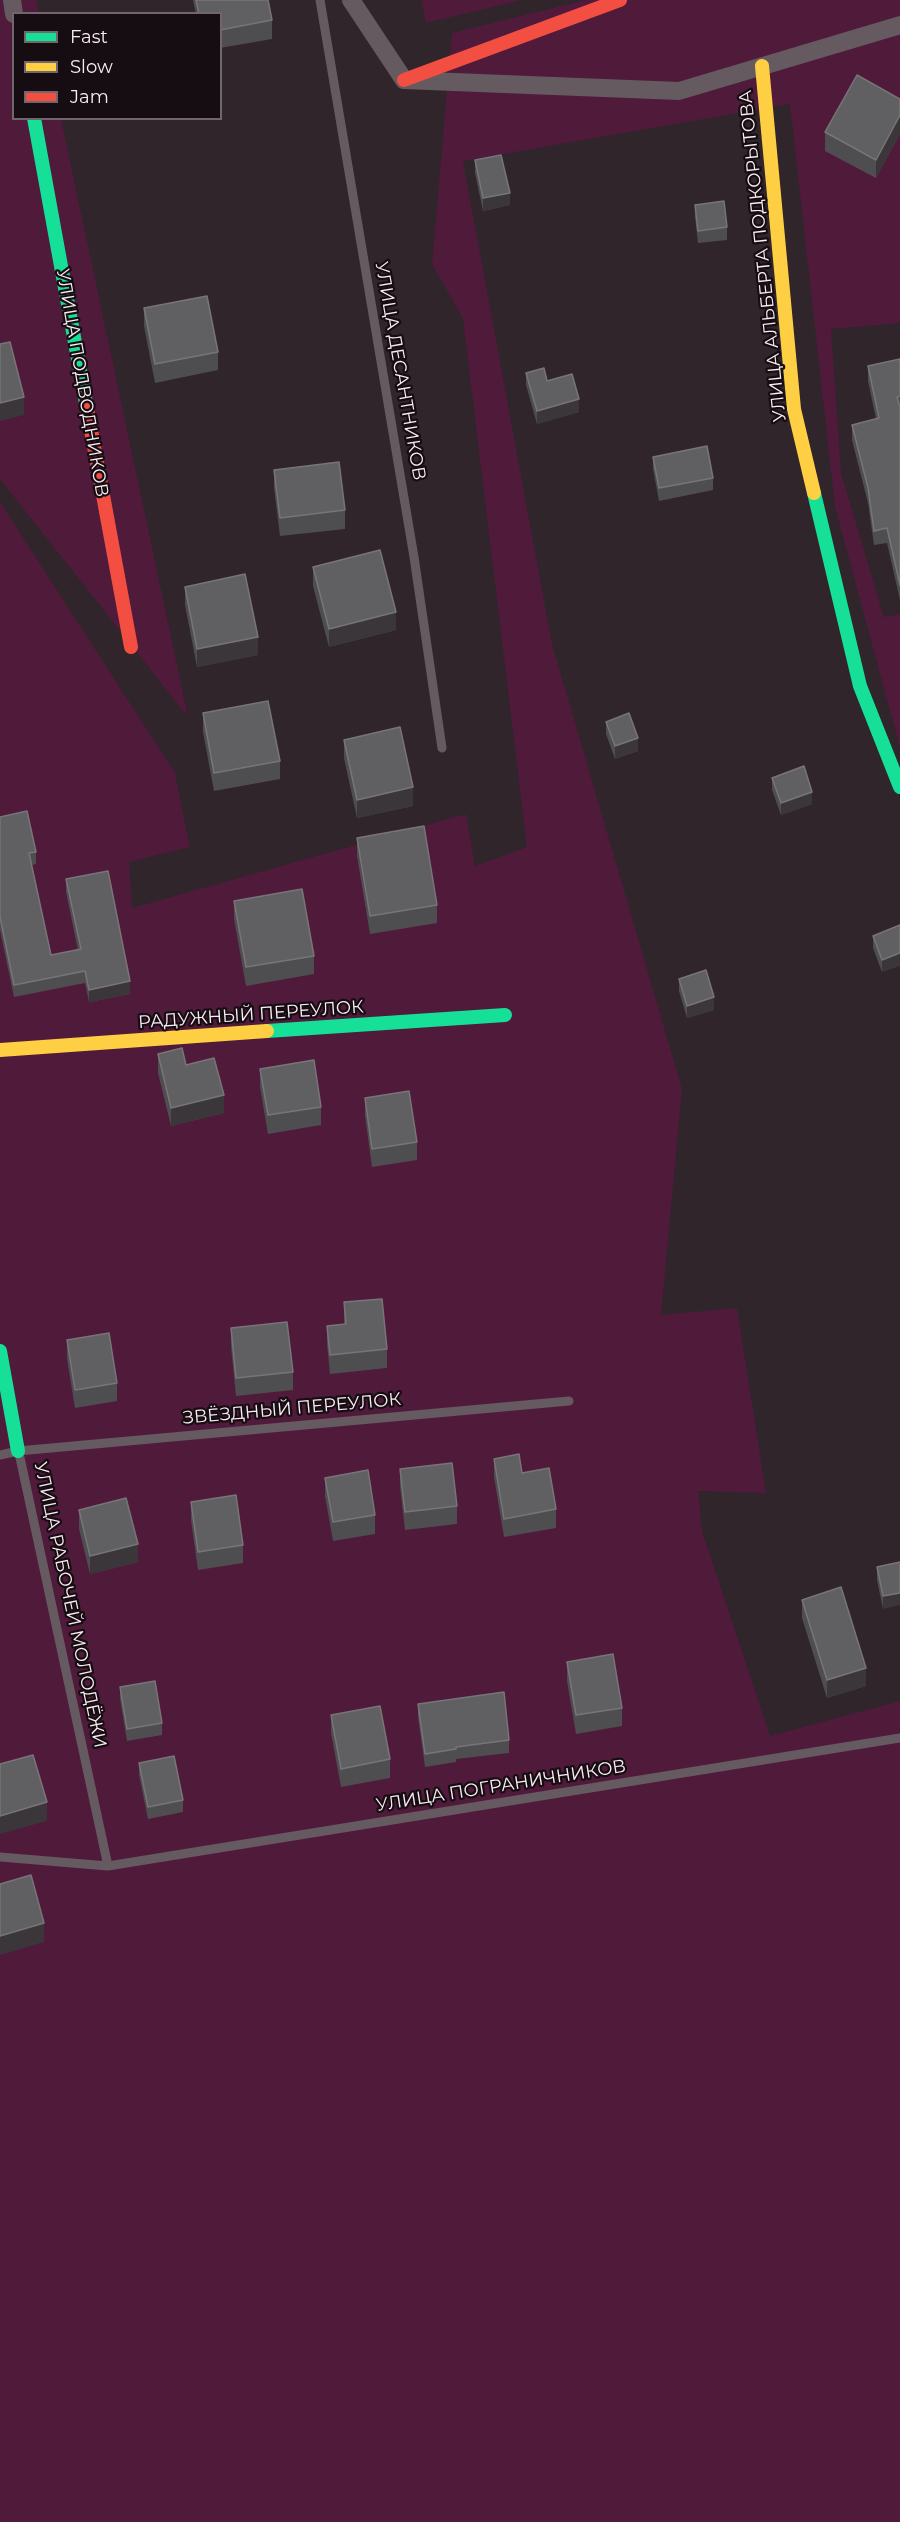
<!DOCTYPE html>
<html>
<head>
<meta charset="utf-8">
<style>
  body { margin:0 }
  #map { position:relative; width:900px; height:2522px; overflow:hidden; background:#2f252a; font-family:Montserrat,sans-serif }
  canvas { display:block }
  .legend { position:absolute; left:12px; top:12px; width:210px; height:108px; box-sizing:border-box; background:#160d12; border:2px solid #71666c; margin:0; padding:8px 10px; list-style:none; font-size:18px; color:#faecf3 }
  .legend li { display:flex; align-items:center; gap:12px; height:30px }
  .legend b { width:30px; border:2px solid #71666c }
</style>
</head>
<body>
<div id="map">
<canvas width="900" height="2522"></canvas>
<ul class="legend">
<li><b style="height:8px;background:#16e098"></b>Fast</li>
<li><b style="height:8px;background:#ffcf43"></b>Slow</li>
<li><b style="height:8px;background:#f24e42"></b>Jam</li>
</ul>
</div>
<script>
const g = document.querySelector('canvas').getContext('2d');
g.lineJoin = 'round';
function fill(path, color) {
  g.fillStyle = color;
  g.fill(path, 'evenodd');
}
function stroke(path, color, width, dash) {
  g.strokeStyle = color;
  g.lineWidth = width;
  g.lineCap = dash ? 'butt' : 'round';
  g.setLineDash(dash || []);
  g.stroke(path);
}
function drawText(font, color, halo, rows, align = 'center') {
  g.font = font + ' Montserrat,sans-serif';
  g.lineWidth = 4.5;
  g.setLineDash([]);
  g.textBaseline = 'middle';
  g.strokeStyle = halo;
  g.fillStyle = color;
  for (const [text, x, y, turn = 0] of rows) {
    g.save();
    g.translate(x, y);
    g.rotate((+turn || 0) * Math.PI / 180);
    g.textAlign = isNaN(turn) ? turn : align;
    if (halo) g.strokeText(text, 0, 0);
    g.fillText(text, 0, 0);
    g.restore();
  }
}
fill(new Path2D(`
  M0,0H36L39,13L14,14V118L61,119L188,717L0,479Z
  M421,0H522L426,23Z
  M585,0H900V323L831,329L841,473L884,617L900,614V748L835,507L790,104L463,161L552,644L682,1089L661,1315L737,1308L766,1493L698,1491L702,1531L770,1736L900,1701V2522H0V502L175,773L190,847L129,862L132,908L466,814L475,866L527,847L463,319L432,264L452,33Z`), '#501a3b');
stroke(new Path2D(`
  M320,0L414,557L442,748
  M19,1453L108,1866
  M0,1455L18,1451L569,1401
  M0,1857L108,1866L900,1738`), '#655a60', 9);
stroke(new Path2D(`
  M12,0L14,14
  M351,0L404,80L679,91L900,25`), '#655a60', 18);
stroke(new Path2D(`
  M34,118L86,403
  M814,493L860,686L900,787
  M267,1031L505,1015
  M0,1351L18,1451`), '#16e098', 14);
stroke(new Path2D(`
  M762,66L794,409L814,493
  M0,1050L267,1031`), '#ffcf43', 14);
stroke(new Path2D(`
  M404,80L620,0
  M86,403L131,647`), '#f24e42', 14);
fill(new Path2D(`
  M193,0H268L272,20V39L220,48V14H196Z
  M900,99V134L876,178L825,151V132Z
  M475,160L510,205L483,211L475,173Z
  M695,205L727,227V240L698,243L695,217Z
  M144,308L218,352V370L155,383L144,326Z
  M900,359V600L887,543L874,545L868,503L852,440V425L876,419L868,381V366Z
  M526,373L547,381L579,412L537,424L526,385Z
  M653,457L713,478V490L659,501L653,469Z
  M274,470L345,510V529L280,536L274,488Z
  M313,567L396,630L329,647L313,586Z
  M185,587L258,655L197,667L185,605Z
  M203,713L280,761V779L214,791L203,732Z
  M606,722L638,751L615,759L606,734Z
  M344,740L413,806L357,818L344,758Z
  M772,778L812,804L781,815L772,790Z
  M0,817L36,852V864L32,865L51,955L78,950L66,892V879L130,994L89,1002L85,983L14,997L0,930Z
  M357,838L437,905V923L370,934L357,856Z
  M234,901L314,956V974L246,986L234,919Z
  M900,925L882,972L873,948V936Z
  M679,979L714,1010L687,1018L679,991Z
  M158,1054L186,1065L224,1113L171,1126L158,1073Z
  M260,1069L321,1107V1125L268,1134L260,1087Z
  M365,1098L417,1142V1160L372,1167L365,1116Z
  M344,1302L387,1349V1368L330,1374L327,1344V1326L344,1324Z
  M231,1328L293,1372V1390L236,1396L231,1347Z
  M67,1340L117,1383V1401L75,1408L67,1359Z
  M494,1459L522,1473L556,1509V1528L504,1537L494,1477Z
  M400,1469L457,1506V1524L405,1530L400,1487Z
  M325,1478L375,1515V1534L333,1541L325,1496Z
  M191,1502L243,1545V1563L198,1570L191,1520Z
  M79,1510L138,1562L90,1574L79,1529Z
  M900,1562L883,1609L877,1580V1567Z
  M802,1600L866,1686L827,1698L802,1618Z
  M567,1662L622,1708V1726L576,1734L567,1681Z
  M120,1687L162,1723V1735L127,1741L120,1699Z
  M418,1704L509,1740V1753L456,1759V1762L425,1767L418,1717Z
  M331,1715L390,1759V1778L341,1787L331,1733Z
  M139,1763L183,1800V1812L148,1819L139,1775Z`), '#4e4e50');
fill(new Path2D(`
  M900,115V134L876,178V160Z
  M510,193V205L483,211V198Z
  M24,397V415L0,421V403Z
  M579,399V412L537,424V411Z
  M396,612V630L329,647V629Z
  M258,637V655L197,667V649Z
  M638,738V751L615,759V746Z
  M413,787V806L357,818V800Z
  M812,792V804L781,815V803Z
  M900,953V966L882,972V960Z
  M130,981V994L89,1002V990Z
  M714,997V1010L687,1018V1006Z
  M224,1095V1113L171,1126V1108Z
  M138,1544V1562L90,1574V1556Z
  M900,1593V1605L883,1609V1596Z
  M866,1668V1686L827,1698V1680Z
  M47,1802V1821L0,1834V1816Z
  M44,1923V1942L0,1955V1936Z`), '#3a363a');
const building = new Path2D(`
  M196,0H268L272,20L220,30V14H199Z
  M857,75L900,99V115L876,160L825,132Z
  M501,155L510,193L483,198L475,160Z
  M724,201L727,227L698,231L695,205Z
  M207,296L218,352L155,364L144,308Z
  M10,342L24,397L0,403V344Z
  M900,359V396L897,397L900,407V585L887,528L874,531L868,488L852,425L879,418L868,366Z
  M544,368L547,381L572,374L579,399L537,411L526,373Z
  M707,446L713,478L659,488L653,457Z
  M339,462L345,510L280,518L274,470Z
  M380,550L396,612L329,629L313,567Z
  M245,574L258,637L197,649L185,587Z
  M268,701L280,761L214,773L203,713Z
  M629,713L638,738L615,746L606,722Z
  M400,727L413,787L357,800L344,740Z
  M804,766L812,792L781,803L772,778Z
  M27,811L36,852L29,853L51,955L81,949L66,879L108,871L130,981L89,990L85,971L14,985L0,917V817Z
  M424,826L437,905L370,916L357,838Z
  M302,889L314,956L246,967L234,901Z
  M900,925V953L882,960L873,936Z
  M706,970L714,997L687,1006L679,979Z
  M182,1048L186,1065L214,1058L224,1095L171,1108L158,1054Z
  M314,1060L321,1107L268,1115L260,1069Z
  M409,1091L417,1142L372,1149L365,1098Z
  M382,1299L387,1349L330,1355L327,1326L346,1324L344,1302Z
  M287,1322L293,1372L236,1378L231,1328Z
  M109,1333L117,1383L75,1390L67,1340Z
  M519,1454L522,1473L549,1468L556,1509L504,1519L494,1459Z
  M452,1463L457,1506L405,1512L400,1469Z
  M368,1470L375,1515L333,1522L325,1478Z
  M236,1495L243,1545L198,1552L191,1502Z
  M126,1498L138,1544L90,1556L79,1510Z
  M900,1562V1593L883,1596L877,1567Z
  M841,1587L866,1668L827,1680L802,1600Z
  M613,1654L622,1708L576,1715L567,1662Z
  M155,1681L162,1723L127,1729L120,1687Z
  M504,1692L509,1740L456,1747V1749L425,1754L418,1704Z
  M380,1706L390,1759L341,1769L331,1715Z
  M33,1755L47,1802L0,1816V1764Z
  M174,1756L183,1800L148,1807L139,1763Z
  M31,1875L44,1923L0,1936V1884Z`);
fill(building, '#605f62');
stroke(building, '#787578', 1.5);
drawText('18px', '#faecf3', '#160d12', [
  ["УЛИЦА АЛЬБЕРТА ПОДКОРЫТОВА",763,256,-96],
  ["УЛИЦА ДЕСАНТНИКОВ",400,371,80],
  ["УЛИЦА ПОДВОДНИКОВ",82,383,80],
  ["РАДУЖНЫЙ ПЕРЕУЛОК",251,1015,-4],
  ["ЗВЁЗДНЫЙ ПЕРЕУЛОК",292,1409,-5],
  ["УЛИЦА РАБОЧЕЙ МОЛОДЁЖИ",70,1605,78],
  ["УЛИЦА ПОГРАНИЧНИКОВ",501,1786,-9]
]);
</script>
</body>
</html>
